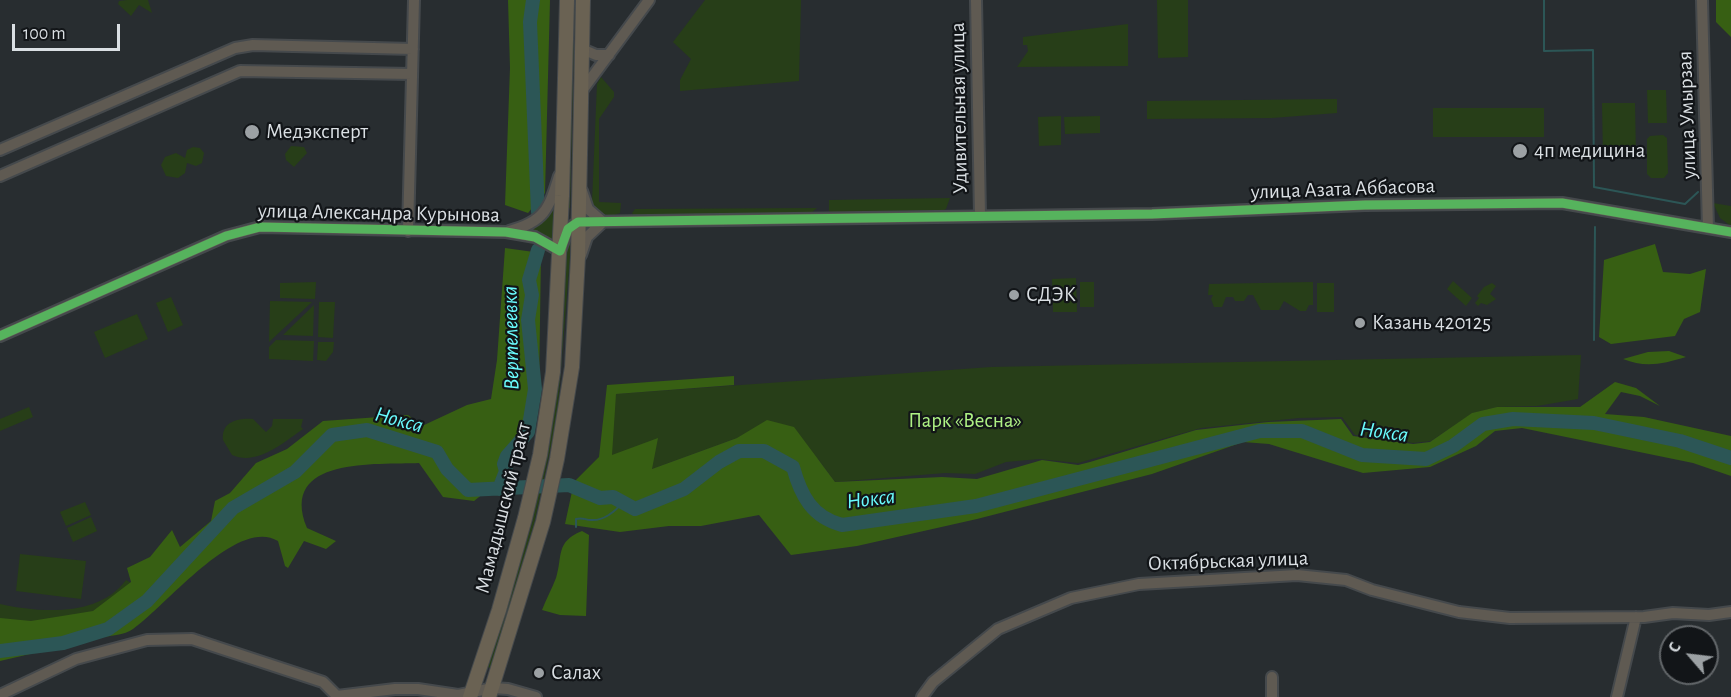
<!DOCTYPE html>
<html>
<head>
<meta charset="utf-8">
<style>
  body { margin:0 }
  #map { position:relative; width:1731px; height:697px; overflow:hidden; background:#282d30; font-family:"Alegreya Sans",sans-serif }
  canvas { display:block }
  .north { position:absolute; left:1659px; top:625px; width:60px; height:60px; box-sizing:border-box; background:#121518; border:2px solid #626669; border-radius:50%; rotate:298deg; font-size:16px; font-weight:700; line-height:24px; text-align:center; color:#dadfe3 }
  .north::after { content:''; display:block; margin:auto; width:21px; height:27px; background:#9ca1a4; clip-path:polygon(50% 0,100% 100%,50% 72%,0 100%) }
  .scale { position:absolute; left:12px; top:24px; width:108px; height:27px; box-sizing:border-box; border:3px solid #dadfe3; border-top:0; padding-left:8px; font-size:18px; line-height:21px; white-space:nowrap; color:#dadfe3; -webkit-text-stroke:4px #121518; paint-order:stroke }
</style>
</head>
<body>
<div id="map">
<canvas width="1731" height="697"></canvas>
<div class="north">С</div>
<div class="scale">100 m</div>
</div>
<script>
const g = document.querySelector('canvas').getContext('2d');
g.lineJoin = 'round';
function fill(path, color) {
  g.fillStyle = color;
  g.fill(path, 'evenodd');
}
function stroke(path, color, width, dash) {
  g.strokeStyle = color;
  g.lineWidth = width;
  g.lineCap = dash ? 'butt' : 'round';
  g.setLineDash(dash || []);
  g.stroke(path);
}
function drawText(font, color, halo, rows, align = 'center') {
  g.font = font + ' "Alegreya Sans",sans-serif';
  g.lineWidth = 4.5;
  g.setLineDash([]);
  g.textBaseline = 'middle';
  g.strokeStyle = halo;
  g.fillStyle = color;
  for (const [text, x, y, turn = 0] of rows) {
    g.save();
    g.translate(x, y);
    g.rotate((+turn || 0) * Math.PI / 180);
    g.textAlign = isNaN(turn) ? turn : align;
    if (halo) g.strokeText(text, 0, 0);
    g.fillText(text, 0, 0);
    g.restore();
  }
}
fill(new Path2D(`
  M127,0H148L152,13L139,5L131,16L118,4L119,1Z
  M572,0H575L570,208H567Z
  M705,0H801L799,81L680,91V80L691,59L673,42Z
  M1157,0H1188V57L1158,58Z
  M1128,24V66L1017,67L1028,51L1027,45H1023V37Z
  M601,77L614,92V97L599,119V202L621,203L620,213L612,216L599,213L592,202L597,84Z
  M1647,90H1666L1667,123H1648Z
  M1337,99V113L1272,118L1147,119V101Z
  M1602,103H1635L1636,157L1603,158Z
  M1433,108H1544V137H1433Z
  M1061,116V145L1039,146L1038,117Z
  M1100,116V133L1065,134L1064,117Z
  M1663,135L1667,138L1668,173L1664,178H1651L1647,174V139L1650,136Z
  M291,146L304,147L307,153L294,167L286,160L285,154Z
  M193,147L200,148L204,153L202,163L196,166L187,163L185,173L178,178L166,176L161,165L165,157L176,153L185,158L187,150Z
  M950,198L946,209L939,212L834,214L829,211V200Z
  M554,200V243L524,233L538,224Z
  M1713,203L1731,206V226L1720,218Z
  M817,208L810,214L635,218L632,213L635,209Z
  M567,244H571L557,419L534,524L491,668L487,667L532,523L553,420Z
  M1076,278L1077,312H1053L1052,279Z
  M1453,281L1472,298L1466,306L1447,289Z
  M316,282L315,299L280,298V283Z
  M1080,282H1094V307H1080Z
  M1313,282V305H1309L1306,311H1300L1284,301L1279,310H1261L1253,295H1248L1244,301H1235L1233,297H1226L1222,307H1214L1211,299L1213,295H1208L1209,284Z
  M1317,283H1334V312H1317Z
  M1492,283L1496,286L1490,294L1496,299L1487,305L1481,303L1478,306L1475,303L1479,298L1477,296L1484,287Z
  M171,297L183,325L168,332L156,303Z
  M270,301L312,302L269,342Z
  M319,302H335L333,338L318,337Z
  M314,305L313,336L283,335Z
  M137,314L148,339L105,358L94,332Z
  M276,340L314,341L313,361L269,359V347Z
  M318,342H334L333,352L326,361L317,360Z
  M1581,355L1578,399L1537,406L1497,407L1473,413L1431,441L1413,443L1384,437L1355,435L1342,417L1299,418L1201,428L1078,463L1039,459L1006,462L975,474L945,473L835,482L818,459L737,438L652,469L574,482L599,457L616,394L991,367Z
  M29,407L33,417L0,431V419Z
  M253,419L266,432L272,426L273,419H303L301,427L303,429C283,443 257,466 232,455L223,440C221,421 239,418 253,419Z
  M85,502L91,515L66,526L60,512Z
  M91,517L97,531L73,542L67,528Z
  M20,554L86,561L81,599L16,591Z
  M126,580L151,594L0,648V604C41,613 99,617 126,580Z`), '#273e18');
fill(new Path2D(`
  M508,0H550L545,193L528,213L505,205L510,68Z
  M1716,0H1731V37L1716,22Z
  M1655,244L1663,272L1690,274L1706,269L1700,312L1684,319L1675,336L1611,344L1599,337L1604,260Z
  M505,248L541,253L539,389L527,442L503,463L493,486L474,501L443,497L419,463C377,465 278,456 307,528L336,541L326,549L304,541L288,568L285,566L278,541C237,516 165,607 133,629C125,635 109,636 98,638C66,646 33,653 0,661V618L31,621L93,611L131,582L127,568L150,557L172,530L180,547L211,521L215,501L230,493L256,463L287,449L323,421L408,415L422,426L467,405L491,399L497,360Z
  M1669,351L1686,357C1663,364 1645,368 1623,359L1648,352Z
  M734,376V385L616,394L612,455L658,438L652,469L737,438L767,420L794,427L835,482L942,477L977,479L1042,460L1078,465L1090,462L1196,430L1268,422L1341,419L1353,436L1413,444L1430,442L1472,413L1497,407H1580L1615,382L1636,388L1660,406L1640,396L1621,392L1605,414L1644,417L1731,436V476L1693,463L1522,428L1495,431L1476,446L1430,467L1363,473L1269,444L1243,442L1152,474L977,519L857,546L791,555L759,515L701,526H669L620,532L565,524L574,482L599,457L607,385Z
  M582,531L589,535L586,616L560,615L542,610C546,599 552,589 556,578C563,556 555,542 582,531Z`), '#375f13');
stroke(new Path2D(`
  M1544,0V51L1593,50L1594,187L1685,204L1698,192
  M1594,340L1595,227
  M576,527V519C583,517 585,520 591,520C603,521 615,512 622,503`), '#2c5656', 2);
stroke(new Path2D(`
  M533,0L530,22L538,212
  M499,489L506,471L504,464L507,456L528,432L535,389L528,320L532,295L529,280L538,250
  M0,651L63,643L108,629L147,601L233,508L295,472L332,435L367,430L437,452L447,469L468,490L569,485L600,498L613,497L635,509L684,489L719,462L739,451H764L793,467C801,496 812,517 842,525L976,506L1260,431H1302L1362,455L1426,459L1453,446L1483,424L1513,419L1594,423L1680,441L1731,458`), '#2c5656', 14);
const minor = new Path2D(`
  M976,0L980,215
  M1702,0L1708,228
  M582,49L596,55H609
  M581,92L649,0
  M0,150L235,48L253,45L413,49
  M0,176L240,71L412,74
  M408,231L414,0
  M509,231C544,222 549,209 559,176
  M581,255L587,237L603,222L588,209L582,191
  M0,336L226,236L260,227L506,232L535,237L560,251L568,229L578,222L1152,214L1365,205L1562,203L1731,232
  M0,695L76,659L147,640L192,639L323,682L337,696L395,689H418L458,695L493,688L508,689L536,697
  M922,697L933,682L998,629L1071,598L1139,584L1297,575L1346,580L1372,590L1459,612L1510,618L1644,617L1673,613L1709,615L1731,612
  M1272,697V677
  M1617,697L1636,617`);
const major = new Path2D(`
  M470,697L499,610L525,518L540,455L553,372L562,196L567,0
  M489,697L543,522L557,459L572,367L578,257L583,0`);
stroke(minor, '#45494c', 14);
stroke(major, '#45494c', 16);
stroke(minor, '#5f5a52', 10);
stroke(major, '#6a6253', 14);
stroke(new Path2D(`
  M0,336L226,236L260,227L506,232L535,237L560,251L568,229L578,222L1152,214L1365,205L1562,203L1731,232`), '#56b35d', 9);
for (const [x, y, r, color] of [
  [252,132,8,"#9ca1a4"],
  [1520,151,8,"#9ca1a4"],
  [1014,295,6,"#9ca1a4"],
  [1360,323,6,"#9ca1a4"],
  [539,673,6,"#9ca1a4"]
]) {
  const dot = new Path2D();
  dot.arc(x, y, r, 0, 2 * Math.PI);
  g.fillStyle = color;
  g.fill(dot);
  stroke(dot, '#121518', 2);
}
drawText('21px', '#dadfe3', '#121518', [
  ["Удивительная улица",959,108,-91],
  ["улица Умырзая",1687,115,-92],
  ["улица Азата Аббасова",1343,189,-2],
  ["улица Александра Курынова",379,213,1],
  ["Мамадышский тракт",503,508,-76],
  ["Октябрьская улица",1228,561,-2]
]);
drawText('21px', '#dadfe3', '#121518', [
  ["Медэксперт",266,132],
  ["4п медицина",1534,151],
  ["СДЭК",1026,295],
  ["Казань 420125",1372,323],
  ["Салах",551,673]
], 'left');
drawText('21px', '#aef184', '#121518', [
  ["Парк «Весна»",965,421]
]);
drawText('italic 22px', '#6afcfe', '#121518', [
  ["Вертелеевка",511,338,-91],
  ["Нокса",399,420,15],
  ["Нокса",1384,432,8],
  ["Нокса",871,499,-7]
]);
</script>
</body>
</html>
